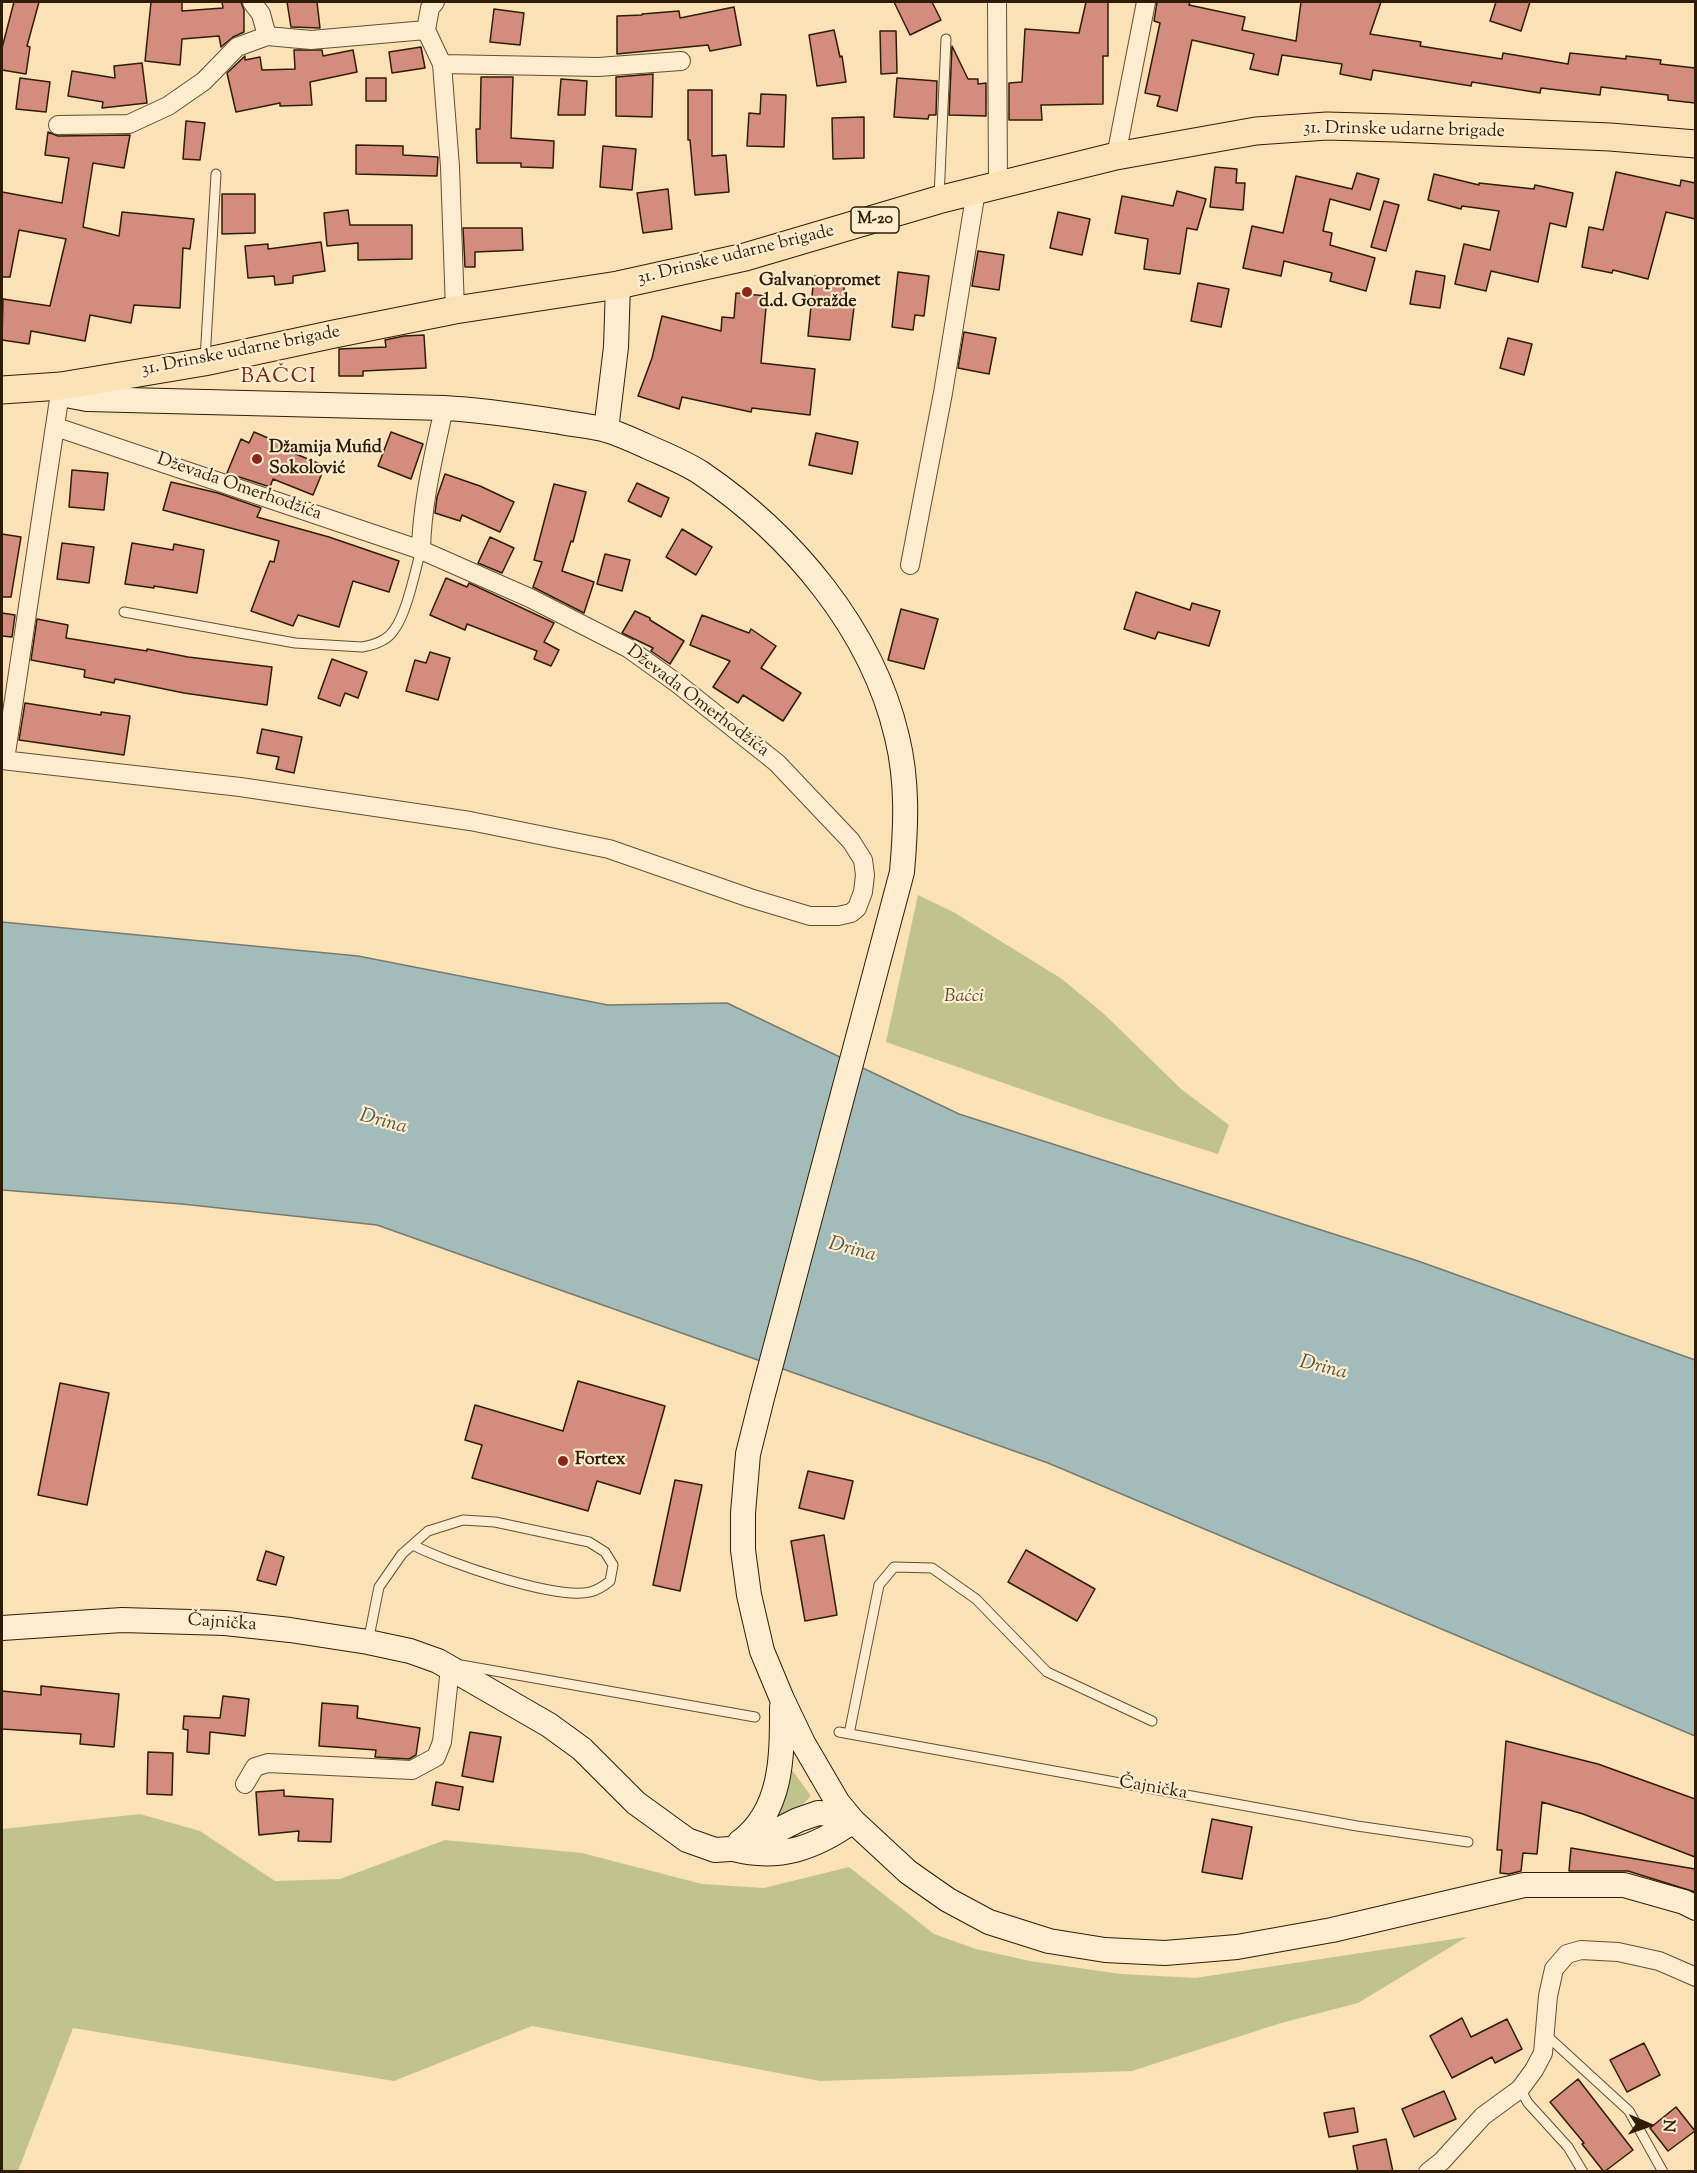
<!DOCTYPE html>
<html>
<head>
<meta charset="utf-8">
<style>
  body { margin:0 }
  #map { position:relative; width:1697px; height:2173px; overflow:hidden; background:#fae2b6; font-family:"Sorts Mill Goudy",serif }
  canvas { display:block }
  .frame { position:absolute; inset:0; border:3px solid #2f1c06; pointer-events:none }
  .north { position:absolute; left:1619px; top:2095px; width:60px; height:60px; -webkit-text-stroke:4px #fcecd0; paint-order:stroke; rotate:92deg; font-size:16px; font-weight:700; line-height:24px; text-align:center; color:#2f1c06 }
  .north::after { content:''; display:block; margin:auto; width:21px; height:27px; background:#2f1c06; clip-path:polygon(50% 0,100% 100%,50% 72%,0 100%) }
</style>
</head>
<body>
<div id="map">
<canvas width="1697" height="2173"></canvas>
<div class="frame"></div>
<div class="north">N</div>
</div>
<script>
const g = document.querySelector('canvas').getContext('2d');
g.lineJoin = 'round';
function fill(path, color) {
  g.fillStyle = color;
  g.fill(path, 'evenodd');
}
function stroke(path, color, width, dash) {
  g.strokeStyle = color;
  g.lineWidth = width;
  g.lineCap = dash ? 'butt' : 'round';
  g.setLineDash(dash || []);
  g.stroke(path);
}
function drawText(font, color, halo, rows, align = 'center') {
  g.font = font + ' "Sorts Mill Goudy",serif';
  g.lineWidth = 4.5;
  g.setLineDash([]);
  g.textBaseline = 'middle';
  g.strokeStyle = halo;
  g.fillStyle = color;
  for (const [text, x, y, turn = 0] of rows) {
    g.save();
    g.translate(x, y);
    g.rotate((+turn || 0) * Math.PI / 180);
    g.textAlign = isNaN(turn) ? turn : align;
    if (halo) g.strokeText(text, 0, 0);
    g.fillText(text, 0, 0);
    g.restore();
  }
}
fill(new Path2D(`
  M918,895L955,913L1062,979L1104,1014L1181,1089L1229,1125L1218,1154L1101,1117L886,1042Z
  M792,1770L811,1796L799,1808L775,1822Z
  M140,1814L200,1831L275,1881L340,1879L445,1840L582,1853L702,1884L764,1888L849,1867L934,1934L976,1949L1030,1961L1121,1974L1195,1978L1467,1937L1358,2003L1281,2023L1132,2071L820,2081L532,2026L394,2081L73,2028L18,2171H2V1829Z`), '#c0c38c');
const water = new Path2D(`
  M2,922L358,956L608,1005L727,1003L959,1114L1418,1261L1695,1360V1736L1048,1463L377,1225L182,1204L2,1190Z`);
fill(water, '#a3bbb9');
stroke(water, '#757b71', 1.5);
const building = new Path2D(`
  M14,2H39L27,46L30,47L26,74L2,70V48Z
  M151,2H182V11L223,8L222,2H241L244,10V32L233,37L221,47L219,36L182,39L180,65L145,61Z
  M287,2H317L320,28L291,27Z
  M894,2H932L941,20L910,35Z
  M1086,2H1108V56H1103V104L1041,105L1042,120H1009V83L1022,82L1025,29L1079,33Z
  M1157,2H1190L1189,5L1245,17L1242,30L1296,41L1301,2H1381L1370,34L1421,42L1420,46L1502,59L1503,53L1568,64L1570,53L1626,59V56L1661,60L1660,64L1695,68V103L1668,100V95L1601,87L1600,95L1541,88L1540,93L1472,82L1471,86L1373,70L1371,80L1340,74L1342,64L1282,55L1278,75L1250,69L1254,54L1192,40L1177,111L1157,106L1160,96L1145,93L1160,23L1154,21Z
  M1496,2H1530L1521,31L1490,21Z
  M734,7L741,45L710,51L708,45L617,54V16L642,15V14L679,11L680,18Z
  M494,9L524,13L520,45L490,42Z
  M834,30L840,57L842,56L846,82L817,86L809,35Z
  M880,31H896L897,73L881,74Z
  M952,46L968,79H978V84L986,83V116L949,115Z
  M421,47L425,68L392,73L389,52Z
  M294,50H322L323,56L353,50L357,72L310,82L312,105L280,106V103L236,112L227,73L245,56V60L260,57L262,70L295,69Z
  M142,63L147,103L102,108L103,102L68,96L72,71L115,78L114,66Z
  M653,74L652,117L616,116V77Z
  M481,77H513L511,138L554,141L553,168L521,167V163H477L476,129H480Z
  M20,78L50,82L46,112L16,109Z
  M366,78H386V101H366Z
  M897,78L937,81L936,115H929L928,119L894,117Z
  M561,79L587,81L585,115H558Z
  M688,90H712V156L726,155L729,192L695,195L690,140H688Z
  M761,94L786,95L784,147L747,146L749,113L760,114Z
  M864,117V158L833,159L832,118Z
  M186,121L205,123L200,160L183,159Z
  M48,132L58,136L130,135L124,168L93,163L83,227L119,236L122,212L194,219L190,249L183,248L180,308L134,305L131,323L90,315L85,341L31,331L29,344L2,340L3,299L50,306L66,239L19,230L10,277H2V192L62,203L69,158L45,155Z
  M356,145L403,146V155L438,157L437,176L356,174Z
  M603,146L636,149L632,190L600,187Z
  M1215,167L1237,169L1236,183H1245L1243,210L1210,207Z
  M1616,172L1680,186L1681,180L1695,183V219L1666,212L1648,279L1613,270L1612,273L1582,267L1589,227L1603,230Z
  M1357,173L1379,179L1370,210L1330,199L1323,231L1332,233L1330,245L1375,258L1366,291L1330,281L1332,273L1284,261L1281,276L1243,268L1252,226L1283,233L1296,176L1352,189Z
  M1434,174L1479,185V183L1534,189L1535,185L1573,193L1566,227L1550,223L1538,282L1491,271L1486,291L1455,284L1464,244L1490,250L1499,211L1462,206L1461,209L1428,200Z
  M668,189L672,229L643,233L637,193Z
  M1177,191L1206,199L1197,230L1187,228L1180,274L1144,269L1148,239L1115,233L1122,196L1173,206Z
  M222,194H255V233L222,234Z
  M1384,201L1399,205L1386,251L1371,247Z
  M348,210L350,225H412V259L358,260V243L327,246L324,213Z
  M1058,212L1090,219L1082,255L1050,248Z
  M463,228H522L523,250L475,252V267H465Z
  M321,242L325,271L293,276V283L275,285L274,276L248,278L245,246L268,244V249Z
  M978,251L1004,255L999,290L972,286Z
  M1416,271L1445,276L1440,308L1410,304Z
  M898,272L929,276L924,316L915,315L913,330L892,327Z
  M814,276L845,280L843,298L855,299L850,340L808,336Z
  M1198,283L1229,289L1221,327L1191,321Z
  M736,293L767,296L761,363L815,369L810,415L752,408L751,412L682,397L679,409L638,396L652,358L662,316L721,331L722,317L734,318Z
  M964,332L996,338L989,374L958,368Z
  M424,335L426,368L363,371V376H339V349L386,347L385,340L404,336Z
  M1508,338L1532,344L1524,375L1500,368Z
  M254,432L287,446L286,450L325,466L313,495L273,479L270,487L227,473L241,439L249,443Z
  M391,432L423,444L411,479L378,466Z
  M816,433L858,442L852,474L809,465Z
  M72,470L108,473L104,510L69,507Z
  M445,474L480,486L514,502L500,532L462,515L460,521L435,513L437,497Z
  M171,482L218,493L261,508L257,517L329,537L399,561L389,592L353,581L339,627L298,615L293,626L251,611L270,561L274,562L279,541L163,510Z
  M637,483L669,498L661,517L628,501Z
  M554,484L586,492L573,542L571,541L562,571L594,582L584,613L533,587L542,562L534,560Z
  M682,529L712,547L696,575L666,557Z
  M2,534L21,537L11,597H2Z
  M490,537L514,548L502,573L478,563Z
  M62,543L94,547L89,583L57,579Z
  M132,543L173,550L174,544L204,550L197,593L154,586V588L125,584Z
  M605,554L630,560L622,591L597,584Z
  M446,578L467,587L469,583L554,623L544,642L559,650L551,666L534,659L537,651L467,624L465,630L430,615Z
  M1136,592L1190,610L1192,603L1220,611L1209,646L1158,632L1155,639L1124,629Z
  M901,609L938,619L924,669L888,660Z
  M635,611L650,618V620L684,641L670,664L651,651L653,648L622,633Z
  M2,613L15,615L12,637L2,636Z
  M702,615L749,633L751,629L776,646L761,668L801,693L783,721L743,695L738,703L713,687L730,661L690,645Z
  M37,619L68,625L66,638L147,651V649L188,657L272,667L267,705L184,693L115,679L114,683L84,677L85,670L31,660Z
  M430,652L450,658L438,700L406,691L415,660L426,663Z
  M332,659L367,672L358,698L345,693L340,706L318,698Z
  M25,703L101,715V712L130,716L124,755L19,740Z
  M262,729L302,737L294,773L276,769L279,757L257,753Z
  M578,1381L665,1406L640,1494L597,1481L588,1511L472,1478L482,1445L465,1440L475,1405L563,1431Z
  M60,1383L109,1393L87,1505L38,1495Z
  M808,1471L853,1481L844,1519L799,1508Z
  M675,1480L702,1485L680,1591L653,1585Z
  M824,1535L837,1615L805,1621L791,1541Z
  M1026,1550L1095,1589L1077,1621L1008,1582Z
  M266,1551L284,1557L276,1585L257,1580Z
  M41,1686L119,1694L114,1747L80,1744L81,1734L2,1729V1691L41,1695Z
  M223,1696L249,1699L245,1736L210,1732L209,1754L187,1752L188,1730L183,1729L184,1716L220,1718Z
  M322,1703L358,1706L357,1718L420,1728L416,1755L409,1759L375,1757L376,1750L319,1746Z
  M470,1732L501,1737L493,1782L462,1776Z
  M1506,1741L1598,1764L1695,1799V1857L1583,1814L1542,1802L1537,1854L1523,1853L1521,1871L1509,1874L1500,1873L1502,1850H1497Z
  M148,1752L173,1753L172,1795L147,1794Z
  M436,1782L463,1787L459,1810L432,1805Z
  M284,1790V1796L333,1799L331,1842L298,1841L299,1831L259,1835L256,1792Z
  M1212,1819L1252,1827L1242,1879L1202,1872Z
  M1571,1848L1695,1869V1892L1628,1871H1569Z
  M1462,2018L1471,2037L1507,2019L1522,2049L1495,2063L1492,2057L1452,2078L1430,2036Z
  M1644,2043L1660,2075L1627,2092L1610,2060Z
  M1578,2079L1633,2150L1604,2172L1582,2144L1584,2143L1550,2102Z
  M1444,2091L1456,2119L1414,2137L1402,2109Z
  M1676,2107L1695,2131L1668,2151L1650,2128Z
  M1354,2108L1358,2132L1329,2137L1324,2113Z
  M1386,2139L1393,2172H1358L1353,2146Z`);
fill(building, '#d38c7d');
stroke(building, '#2f1c06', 1.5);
const lane = new Path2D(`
  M939,198L946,39
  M205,359L216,174
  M124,612L295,643L362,647C374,645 387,641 394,630C407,613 415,571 421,550
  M368,1642L379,1587L402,1554L428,1531L463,1520L495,1522L589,1542L605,1552L613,1565L610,1581C604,1586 598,1590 590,1592C555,1600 445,1562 413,1545
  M461,1665L755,1717
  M839,1732L1357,1826L1468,1842
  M849,1734L879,1585L894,1567L932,1568L976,1599L1047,1672L1152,1721
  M1545,2034L1629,2111L1663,2172
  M1520,2089L1528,2103L1568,2147L1583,2172`);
const street = new Path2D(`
  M252,2L261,14L267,36
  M435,2L430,8L426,30L442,64L450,167L455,310
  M997,2L998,185
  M442,64L598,67L681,61
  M58,125L129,124L168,106L204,81L237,47L267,36L311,40L426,30
  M1116,156L1146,2
  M421,550C422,501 434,455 444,408
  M910,565L943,393L976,191
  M2,760L240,787L470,821L609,849L750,898L810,916H838L851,913L857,908L863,892L865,875L863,860L851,841L777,763L678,684L628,648L530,598L421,550L56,427
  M5,760L61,386
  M245,1784L255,1767L268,1763L412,1770L436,1757L442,1742L450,1668
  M1428,2172L1442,2161L1483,2116L1520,2089L1534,2070L1543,2053L1548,1996L1554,1969L1567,1954L1581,1950L1618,1952L1659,1961L1696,1977`);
const secondary = new Path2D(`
  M61,386L71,396L87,399L444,408C484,410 522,416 561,422C576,425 592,426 606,430C620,434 635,441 648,447C666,455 684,462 701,473C791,534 872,629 897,737C908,782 906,826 902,872L762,1398L748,1454L743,1513V1550L749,1595L762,1651L782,1699L803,1743L838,1803L853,1821L908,1872L948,1900L989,1922L1049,1941L1105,1950L1165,1953L1237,1947L1332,1930L1524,1885H1624L1684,1902L1696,1908
  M606,430L616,347L618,285
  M2,1628L122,1620L225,1623L290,1630L368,1642L410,1651L438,1661L549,1725L582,1749L636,1803L687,1840L715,1850L730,1849L768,1835L798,1820L818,1813L834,1814L853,1821
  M740,1842C783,1810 782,1755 782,1707
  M733,1849C779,1861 815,1848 853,1821`);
const primary = new Path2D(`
  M2,390L61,386L204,362L334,334L455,310L618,285L745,257L938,200L1116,156L1256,131L1327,126L1396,128L1610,137L1696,144`);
stroke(lane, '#624e32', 11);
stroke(street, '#624e32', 20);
stroke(secondary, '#2f1c06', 26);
stroke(primary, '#2f1c06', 29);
stroke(lane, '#fcecd0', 9);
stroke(street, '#fcecd0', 18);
stroke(secondary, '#fcecd0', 24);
stroke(primary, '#fae2b6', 27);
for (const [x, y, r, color] of [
  [747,292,6,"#8f2418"],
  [257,459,6,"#8f2418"],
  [563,1461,6,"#8f2418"]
]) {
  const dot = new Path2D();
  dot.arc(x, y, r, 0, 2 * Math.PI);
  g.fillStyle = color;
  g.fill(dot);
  stroke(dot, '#fcecd0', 2);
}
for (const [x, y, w] of [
  [875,220,48]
]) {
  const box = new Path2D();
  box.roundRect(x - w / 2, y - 13, w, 26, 4.5);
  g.fillStyle = '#fcecd0';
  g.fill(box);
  stroke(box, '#2f1c06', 1.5);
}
drawText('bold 16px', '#2f1c06', null, [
  ["M-20",875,220]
]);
drawText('18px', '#2f1c06', '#fcecd0', [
  ["31. Drinske udarne brigade",1404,131,1],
  ["31. Drinske udarne brigade",736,256,-14],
  ["31. Drinske udarne brigade",241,352,-11],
  ["Dževada Omerhodžića",239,488,19],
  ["Dževada Omerhodžića",697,702,37],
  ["Čajnička",222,1624,4],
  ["Čajnička",1153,1789,10]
]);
drawText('bold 18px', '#2f1c06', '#fcecd0', [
  ["Galvanopromet",759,282],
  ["d.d. Goražde",759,303],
  ["Džamija Mufid",269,449],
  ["Sokolović",269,470],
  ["Fortex",575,1461]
], 'left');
drawText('italic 18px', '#5a4e2e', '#fcecd0', [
  ["Baćci",964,998]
]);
drawText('italic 20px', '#585445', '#fcecd0', [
  ["Drina",383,1123,15],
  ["Drina",852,1251,15],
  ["Drina",1323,1369,14]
]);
g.letterSpacing = '1.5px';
drawText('21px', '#7a1f14', '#fcecd0', [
  ["BAČCI",279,378]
]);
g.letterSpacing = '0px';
</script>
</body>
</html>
